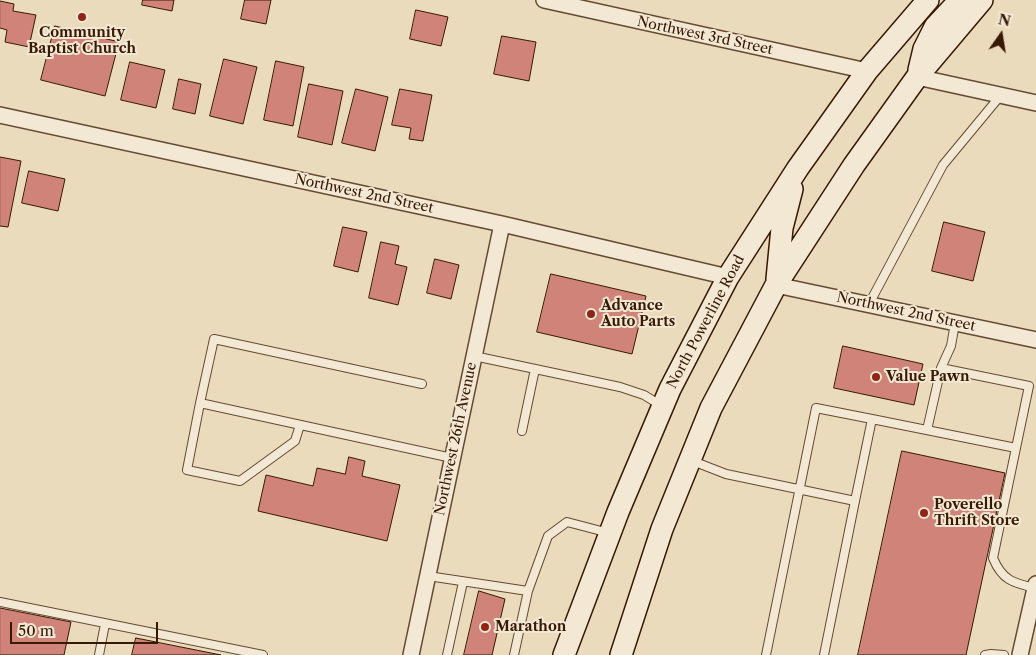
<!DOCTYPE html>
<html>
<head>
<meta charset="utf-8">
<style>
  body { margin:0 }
  #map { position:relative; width:1036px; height:655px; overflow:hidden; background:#ebdbbd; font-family:"Libre Caslon Text",serif }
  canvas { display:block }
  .north { position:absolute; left:976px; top:10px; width:50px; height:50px; -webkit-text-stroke:4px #f2e8d4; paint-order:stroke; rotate:13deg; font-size:14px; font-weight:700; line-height:20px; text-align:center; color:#381902 }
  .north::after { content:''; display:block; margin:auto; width:18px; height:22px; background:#381902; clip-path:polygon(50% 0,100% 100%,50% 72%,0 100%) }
  .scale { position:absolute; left:10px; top:622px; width:148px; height:22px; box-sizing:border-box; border:2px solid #381902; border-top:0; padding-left:6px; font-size:15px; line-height:18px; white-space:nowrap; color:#381902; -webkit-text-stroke:4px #f2e8d4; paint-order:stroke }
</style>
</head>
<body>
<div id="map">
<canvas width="1036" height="655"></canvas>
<div class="north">N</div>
<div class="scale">50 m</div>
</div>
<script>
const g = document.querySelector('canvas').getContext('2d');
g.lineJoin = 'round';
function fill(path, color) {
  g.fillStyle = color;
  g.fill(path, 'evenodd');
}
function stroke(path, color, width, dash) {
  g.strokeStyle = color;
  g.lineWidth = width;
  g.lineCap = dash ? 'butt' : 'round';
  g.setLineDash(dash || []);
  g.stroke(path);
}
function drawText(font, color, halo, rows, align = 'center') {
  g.font = font + ' "Libre Caslon Text",serif';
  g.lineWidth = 4;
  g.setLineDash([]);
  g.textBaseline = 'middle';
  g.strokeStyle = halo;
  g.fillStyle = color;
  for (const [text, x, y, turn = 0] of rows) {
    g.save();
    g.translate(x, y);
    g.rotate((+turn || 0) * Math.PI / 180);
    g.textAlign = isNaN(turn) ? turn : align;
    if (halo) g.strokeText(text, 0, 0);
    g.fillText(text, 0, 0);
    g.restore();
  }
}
const building = new Path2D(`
  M143,0H174L172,11L142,5Z
  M245,0H271L266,24L241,19Z
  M0,1L14,4L13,11L36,15L29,47L5,42L7,30L0,28Z
  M416,10L448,17L441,46L410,39Z
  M55,26L119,42L105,96L41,80Z
  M502,36L536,42L529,81L494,74Z
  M224,59L257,67L243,124L210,116Z
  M276,61L304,67L293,126L264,120Z
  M130,62L165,70L156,108L121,100Z
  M179,79L201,84L195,114L173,109Z
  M309,84L343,91L332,145L298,137Z
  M356,89L388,97L375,151L342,143Z
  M400,89L432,95L423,141L409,139L411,128L392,125Z
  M0,157L21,161L8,227L0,226Z
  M29,171L65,179L58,211L22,203Z
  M944,222L985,232L973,281L932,271Z
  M343,227L367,232L358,272L334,266Z
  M381,242L399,246L395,264L407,267L398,305L369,298Z
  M435,259L459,265L451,299L427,293Z
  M551,274L646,296L632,354L537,332Z
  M843,346L923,364L914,405L834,388Z
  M902,451L1005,473L966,655H858Z
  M349,457L365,461L362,476L400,485L387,541L258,511L266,475L313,486L317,468L345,474Z
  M479,591L505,599L492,655H464Z
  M0,608L71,622L64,655H0Z
  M136,638L221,655H132Z`);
fill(building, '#d08379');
stroke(building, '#381902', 1);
const service = new Path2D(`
  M869,304L943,165L1001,95
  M474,356L620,387L644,395L662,406
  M941,368L951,346L955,323
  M422,384L214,339L200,403L452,458
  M200,403L187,470L240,481L295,441L300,425
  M872,419L1016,448L1029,386L941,368L927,430
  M522,431L535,369
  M1016,448L993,558C1002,580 1013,583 1035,588
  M690,460L726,474L855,501L872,419L816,408L766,655
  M428,576L528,591L548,536L567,522L609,533
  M0,602L263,655
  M99,655L105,624
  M447,655L463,582
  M514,655L528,591
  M824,655L855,501
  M985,655L991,654L1004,655`);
const minor = new Path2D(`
  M544,0L867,71
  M917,77L1036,103
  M0,115L502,224L728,277
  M776,285L1036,340
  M411,655L502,224
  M1020,655L1036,584`);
const secondary = new Path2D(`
  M919,70L924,49L935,27L960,0
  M777,279L782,228L792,189
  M564,655L618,512L670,389L728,277L798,168L867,71L928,0
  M621,655L662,529L711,408L776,285L854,165L917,77L982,0`);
stroke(service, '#654a31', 10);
stroke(minor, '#654a31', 18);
stroke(secondary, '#381902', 24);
stroke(service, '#f2e8d4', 8);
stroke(minor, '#f2e8d4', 15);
stroke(secondary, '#f2e8d4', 21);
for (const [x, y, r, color] of [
  [82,17,5,"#8f2418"],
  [591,314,5,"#8f2418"],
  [876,377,5,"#8f2418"],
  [924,513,5,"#8f2418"],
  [485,627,5,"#8f2418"]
]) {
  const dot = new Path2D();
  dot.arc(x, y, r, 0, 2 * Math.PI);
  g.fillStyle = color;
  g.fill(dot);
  stroke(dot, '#f2e8d4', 2);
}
drawText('bold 14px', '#381902', '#f2e8d4', [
  ["Community",82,33,"center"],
  ["Baptist Church",82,49,"center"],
  ["Advance",601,306],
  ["Auto Parts",601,322],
  ["Value Pawn",886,377],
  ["Poverello",934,505],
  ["Thrift Store",934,521],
  ["Marathon",495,627]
], 'left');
drawText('14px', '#381902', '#f2e8d4', [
  ["Northwest 3rd Street",705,36,12],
  ["Northwest 2nd Street",364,194,12],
  ["Northwest 2nd Street",906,312,12],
  ["North Powerline Road",706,322,-62],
  ["Northwest 26th Avenue",456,439,-78]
]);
</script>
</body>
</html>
